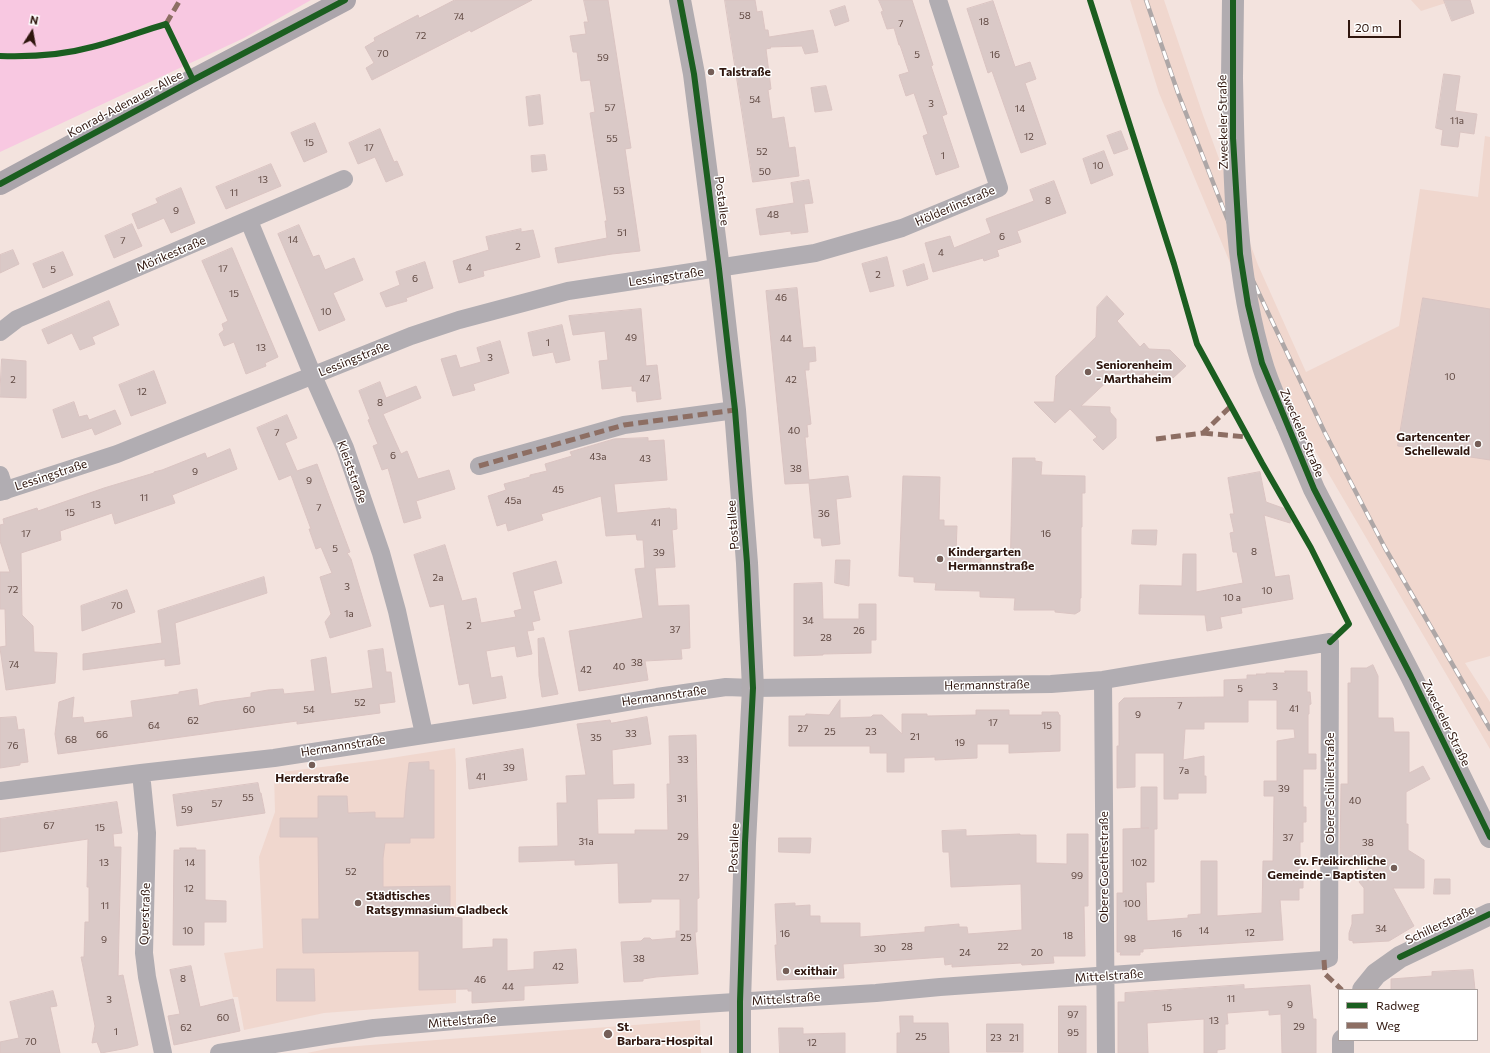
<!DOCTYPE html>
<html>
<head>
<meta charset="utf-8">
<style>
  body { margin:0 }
  #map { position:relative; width:1490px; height:1053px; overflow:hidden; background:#f3e3de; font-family:Commissioner,sans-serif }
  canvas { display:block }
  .legend { position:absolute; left:1338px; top:989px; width:140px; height:52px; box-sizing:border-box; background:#fff; border:1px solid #aca29f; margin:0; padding:5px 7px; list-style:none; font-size:12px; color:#2f160e }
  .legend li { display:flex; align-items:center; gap:8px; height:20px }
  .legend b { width:20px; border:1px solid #aca29f }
  .north { position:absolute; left:12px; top:12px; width:40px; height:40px; -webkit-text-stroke:3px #fff; paint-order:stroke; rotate:11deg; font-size:11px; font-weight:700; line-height:16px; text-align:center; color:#2f160e }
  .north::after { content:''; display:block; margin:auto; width:14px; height:18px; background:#2f160e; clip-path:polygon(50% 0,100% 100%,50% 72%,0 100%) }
  .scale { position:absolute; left:1348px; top:20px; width:53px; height:18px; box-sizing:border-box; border:2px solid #2f160e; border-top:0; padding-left:5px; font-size:12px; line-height:14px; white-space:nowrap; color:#2f160e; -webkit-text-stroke:3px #fff; paint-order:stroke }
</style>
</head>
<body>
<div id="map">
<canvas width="1490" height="1053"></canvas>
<ul class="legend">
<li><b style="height:5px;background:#1b5e20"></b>Radweg</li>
<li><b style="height:5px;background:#8d6e63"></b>Weg</li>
</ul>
<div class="north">N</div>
<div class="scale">20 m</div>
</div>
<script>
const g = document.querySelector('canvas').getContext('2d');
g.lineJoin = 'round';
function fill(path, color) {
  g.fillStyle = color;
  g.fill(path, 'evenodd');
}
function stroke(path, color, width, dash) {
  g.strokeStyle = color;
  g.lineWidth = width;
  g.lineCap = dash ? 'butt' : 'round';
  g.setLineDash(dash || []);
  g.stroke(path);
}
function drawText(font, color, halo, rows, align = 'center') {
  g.font = font + ' Commissioner,sans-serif';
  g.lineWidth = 3;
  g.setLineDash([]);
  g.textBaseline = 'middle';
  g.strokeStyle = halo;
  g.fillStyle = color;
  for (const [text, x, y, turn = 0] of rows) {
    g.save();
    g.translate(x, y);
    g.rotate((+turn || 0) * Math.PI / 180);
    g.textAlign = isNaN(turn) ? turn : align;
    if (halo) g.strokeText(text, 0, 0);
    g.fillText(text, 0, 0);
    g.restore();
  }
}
fill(new Path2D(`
  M1130,0H1164L1203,115L1258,265L1306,372L1399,326L1420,189L1478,197L1485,136L1490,137V656L1465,663L1490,702V749L1293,413L1159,93Z
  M1411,0H1455L1421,11Z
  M455,748L456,764V1003L324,1013L244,1030L238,997H233L224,953L263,948L259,857L275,812L274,773L378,760Z
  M700,1020L701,1053H307L331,1048Z`), '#f0d7ce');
fill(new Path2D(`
  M0,0H311L244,38L0,152Z`), '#f8c8e1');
const building = new Path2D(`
  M455,0H532L471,32L470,30L372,80L366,68L374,63L365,47L375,41L374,38L418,15L419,18Z
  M584,0H608L631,148L625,149L640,251L612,254L558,263L555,248L607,238L605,221H607L590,113L595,112L590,80L581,81L577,52H573L570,36L586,34L584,22H588Z
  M725,0H755L757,12L762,11L765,30H768L769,37L813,30L818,52L805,54L802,46L770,47L771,48L766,49L771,89L768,90L772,119L784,117L789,148L795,147L799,176L753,182Z
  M879,0H912L933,65L931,66L947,114L942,116L959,167L936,175L923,136L928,134L914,93L906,96L899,75L909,72L900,45H899L894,28L887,29L881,12L883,11Z
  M1444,0H1470L1474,13L1452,21Z
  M993,1L1015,67L1030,62L1036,79L1025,83L1046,144L1021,153L992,71L988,73L967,9Z
  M845,6L849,21L835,26L830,11Z
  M1444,74L1460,76L1455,111L1477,114L1474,134L1460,132L1458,147L1441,145L1443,130L1436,128Z
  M826,86L832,110L815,112L811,88Z
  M540,95L543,124L529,126L526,97Z
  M315,123L327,152L304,162L291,133Z
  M380,129L394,162L397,161L403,175L386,182L375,157L358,164L349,143Z
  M1121,131L1128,149L1114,154L1107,136Z
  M1104,151L1113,175L1091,184L1083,159Z
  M545,155L547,170L532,172L531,156Z
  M271,164L281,186L226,209L216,187Z
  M809,180L813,203L804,204L808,232L791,234V231L760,235L756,209L794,203L791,183Z
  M1054,181L1066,213L1017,231L1021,242L997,250L999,256L984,261L983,258L933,272L925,243L950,236L954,248L991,233L986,219L1034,201L1030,190Z
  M181,188L195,223L171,233L164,218L138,229L132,214L158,203L156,199Z
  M132,224L142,246L114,258L105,236Z
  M299,225L313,257L319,255L325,270L354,258L363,280L333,293L345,320L319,331L278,234Z
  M521,229V232L533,230L540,257L483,271L484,276L459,283L453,261L489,250L486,237Z
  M232,248L278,357L265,363L266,366L246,374L234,342L224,346L219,334L224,330L222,324L228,321L202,261Z
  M13,250L19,264L0,273V255Z
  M63,252L73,275L43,288L33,264Z
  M887,257L894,286L870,292L862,264Z
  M425,262L433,288L406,298L407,301L386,307L380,293L400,285L396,272Z
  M924,264L928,279L907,286L903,271Z
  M797,288L803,348L815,347L816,361L809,362V370H805L811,424L807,425L808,437H805L809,480L848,476L851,497L836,499L840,544L822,546L821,538H814L809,483L785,484L766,291Z
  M1107,296L1124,314L1117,321L1140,347L1144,343L1149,349L1170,350L1186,366L1173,378L1170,375L1115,374L1081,406L1110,407V412L1116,419V438L1103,450L1093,440L1097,437L1070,409L1055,423L1034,402H1054L1056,376L1096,337L1097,307Z
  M1423,298L1490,309V460L1398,446Z
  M109,301L119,325L92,337L95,344L80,350L72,333L48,344L42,330Z
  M641,309L646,366L657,365L661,399L637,402L636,391H632V386L602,389L599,361L608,360L605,331L573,335L569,316Z
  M562,325L570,360L556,363L553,352L533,356L528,333Z
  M500,341L509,373L473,384L475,390L453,396L441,359L456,355L460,368L481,362L477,348Z
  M2,359L26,361V398L0,397Z
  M154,371L166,403L131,416L119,385Z
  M380,382L386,398L416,386L421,398L383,414L401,454L407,451L418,479L449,470L455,489L416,501L421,518L404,523L388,468L382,470L373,446L378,444L368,420L370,419L359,391Z
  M74,402L79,417L87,415L89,420L115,410L121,424L95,435L92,428L62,438L53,410Z
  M287,415L297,438L285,443L297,471L317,464L350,552L347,553L351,559L371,626L330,638L325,622L331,614L320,577L332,573L321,547L316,549L309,529H311L291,475L279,480L257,428Z
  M648,438V441L664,440L667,480L614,484L617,513L670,508V509H676L677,529L672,530L675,567L655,568L658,606L689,605L690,648L681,649L682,659L645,661L648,680L579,691L569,631L643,618L635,569L645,568L643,540H637L636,534L606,536L601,496L541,514L543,520L508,531L506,523L497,526L488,496L506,490L504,484L530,477V475L547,471L545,464L572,456L570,452L614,439Z
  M230,449L237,469L172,495L175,503L115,524L112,513L60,531L61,540L21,553L22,615L33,626L34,652L57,653L55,683L6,690L0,648V647L6,646L5,609H0V572H10L0,541V525L4,524L3,519L37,508L38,511L104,488L154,473V472L162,470L205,453L207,458Z
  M1013,458H1035V461L1042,462L1041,475L1085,476V493H1082V527H1081V598H1080V611L1075,614L1055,612V610H1014L1015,598L980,597V591L935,590L936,583L914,582V577L899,576L903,476L940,477L939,520H944V526H957L956,553H981V565L1010,562Z
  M1260,472L1266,502L1294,512L1290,523L1264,515L1275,577L1289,575L1293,599L1241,608L1242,613L1220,617L1222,628L1207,631L1205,615L1139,614L1140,585L1182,586L1183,554H1196V592L1243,583L1237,552H1233L1230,533L1234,532L1230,514H1234L1228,478Z
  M1133,530H1157L1156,545L1132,544Z
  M445,545L462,601L476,598L481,623L516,617L514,611L522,609L513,573L556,561L562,583L533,591L540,620L532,622L534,630L527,631L532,654L517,657L515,646L486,651L491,678L502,676L506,698L473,704L469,683L459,685L444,604L430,607L414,555Z
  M836,560H850L849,586L835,583Z
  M264,577L267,593L175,623L180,664L165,666V659L83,670V654L162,643L158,611Z
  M822,583L823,619H859V604H876V640H871V653L823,654V655L794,656V584Z
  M127,590L135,612L82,631L81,606Z
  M544,638L558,694L542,697L539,676L538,639Z
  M383,649L386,672H391L395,702L379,704L380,713L297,724V721L58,754L55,734L59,702L74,697L72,718L83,717L84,723L133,717L131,701L179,694V692L197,689L199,706L214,702L251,697V693L268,690L283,689L284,694L315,691L311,660L326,657L331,694L373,688L368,651Z
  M1373,665L1378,676V718H1393L1394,732H1409V773L1423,766L1430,779L1406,792V824H1408V850L1424,860V888H1393L1414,926L1389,941L1353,943V941L1349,940V933L1352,924V915L1364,914V888L1359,882L1375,857L1340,858L1341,784H1348V683H1351V668H1366Z
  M1285,671H1307V692H1310L1311,704L1309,705V714H1308V754H1316V769H1303V807H1306V822H1303V842H1300V873H1303V888H1299V900H1280L1283,940L1143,949V952H1140V955H1120L1121,952H1117V893H1123V829L1149,828H1141V787H1157V829H1154V882H1146L1147,921L1188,918V915L1201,914V861H1217V916L1262,913L1263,861H1273L1274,796H1264V781H1277V741L1295,738L1294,729H1277V700H1248V722H1204V729H1185L1183,760L1204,756V776H1206V793H1178V799H1164V753H1135V787L1117,788V746H1119V703L1124,698L1224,697V680L1247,679V675H1257L1256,674H1266V673H1285Z
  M840,700V718L871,717L873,715H882L902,734V714H927V716L976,715V710H1009V715H1042V712H1058L1059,715H1060V751L1009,753V744H977V758L935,760V757L904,758V772H887V753H870V746H789V716H805L806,714L829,715Z
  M16,717L18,730L24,729L28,762L20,763V765L0,768V718Z
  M647,717L651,744L612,750L613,785L634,784V798L597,799L598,834H635V830H668L667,784H670L669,736L696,735L699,898L697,899V932H695L698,974L656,977L643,979V981L624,982L621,942L641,941L644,938H650L652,940L676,938V931H680V899H651V902L619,903L618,863L575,865V860L519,862V847L558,846L557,803H567L566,776L586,775L577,724L610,720L611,723Z
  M523,749L527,780L469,789L466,759Z
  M429,762V770H434V838H410V843H385L383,858V887L450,886V917L462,918V949L493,947V939H507V971L534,969V952L576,949L578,983L524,986V1000L472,1003V991H468V989L419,990V951L303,953L302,919H319L318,837H280V818H318V796H347L348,813L375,812V818H404L406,790L409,763Z
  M258,783L260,793H261L265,813L177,826L173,795Z
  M117,802L122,833L113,834L114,847H121L118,976L123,975L138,1045L128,1048L101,1053L97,1042L92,1043L95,1026L81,957H84L85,922H89V887H87L88,839L0,852V819Z
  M966,830V836L1020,834V835H1036V863L1067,864V834H1088V906H1084L1085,956H1053L1054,963L1022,965L1021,963L952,967V964L945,965L944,957L843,964L844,978L777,980L775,945H777L775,904L795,903V906L810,905V916H820V923H860V937L925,932V927L959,924V927H967L968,934L1022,930L1021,884L951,887L949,852H943L942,831Z
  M779,838H811L810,853L779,852Z
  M180,848H196V850H205V900L226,901V922H204V945H173L174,850H180Z
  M1435,879H1450V894H1434Z
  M191,966L200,1007L233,999L240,1031L174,1045L168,1016L180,1014L170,970Z
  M277,969H314L315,1001H277Z
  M1473,970L1475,990H1391V979L1432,976V972Z
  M1244,985V989L1310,985L1313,1019H1316V1053H1282L1281,1014L1269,1015V1010L1227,1013L1228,1024H1225V1049L1217,1050V1053H1204V1019L1147,1023L1148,1053H1118V1002H1125V993Z
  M53,991L57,1006L50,1007L60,1053H0V1042L19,1038L10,1002Z
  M1059,1006H1086V1053H1059Z
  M900,1016H913V1023H948L949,1053H897V1033H900Z
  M987,1024H1023V1052H987Z
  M779,1028H803V1034L845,1033V1053H780Z`);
fill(building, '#dac9c7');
stroke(building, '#dac4c2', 1);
stroke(new Path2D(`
  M249,221L313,376L345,448L381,553L397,611L424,734
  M0,332L17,319L344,179
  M479,466L624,425L735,410
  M0,475L5,491
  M0,492L117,454L411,336L459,320L568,291L815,253L902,228L999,188L938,0
  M1103,680L1106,1053
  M141,773L147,833L144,953L147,977L163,1053
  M0,791L141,773L274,758L527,719L657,697L726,687L753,688L1051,684L1103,680L1330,642L1329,958L1324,960L940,987L876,993L500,1017L374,1028L219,1053`), '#b1adb2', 18);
stroke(new Path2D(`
  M680,0L694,74L719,269L735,410L747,563L753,688L745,843L740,1002V1053
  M1232,78L1233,0
  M1287,425L1314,489L1411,676L1490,837
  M1363,990L1376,974L1400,957L1490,914
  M1343,1053V1040`), '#b1acb0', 22);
stroke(new Path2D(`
  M0,184L193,80L345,0`), '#aba5ab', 22);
const rail = new Path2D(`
  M1146,0L1178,93L1245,264L1325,433L1385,548L1490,729`);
stroke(rail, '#aea7a7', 4.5);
stroke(rail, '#fff', 3, [9]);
stroke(new Path2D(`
  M1232,78C1234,172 1234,272 1262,363C1268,384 1278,405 1287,425`), '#b1acb0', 22);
stroke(new Path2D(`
  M166,24L180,0
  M1203,433L1247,437
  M1156,439L1203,433L1230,407
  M479,466L624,425L735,410
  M1324,960L1325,974L1342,990`), '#8d6e63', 5, [10, 5]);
stroke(new Path2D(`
  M680,0L694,74L719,269L735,410L747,563L753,688L745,843L740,1002V1053
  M1090,0L1174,264L1197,344L1262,463L1311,548L1349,624L1330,642
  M1233,0V138L1240,254L1248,305L1262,363L1314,489L1411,676L1490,837
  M0,56C30,57 63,55 92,47C117,41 142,31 166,24L193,80
  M0,184L193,80L345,0
  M1400,957L1490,914`), '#1b5e20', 6);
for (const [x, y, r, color] of [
  [711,72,4,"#745e57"],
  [1088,372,4,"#745e57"],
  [1478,444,4,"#745e57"],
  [940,559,4,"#745e57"],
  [312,765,4,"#745e57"],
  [1394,868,4,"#745e57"],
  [358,903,4,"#745e57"],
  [786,971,4,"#745e57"],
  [608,1034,5,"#745e57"]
]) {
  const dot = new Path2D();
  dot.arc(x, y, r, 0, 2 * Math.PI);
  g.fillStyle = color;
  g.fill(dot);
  stroke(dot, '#fff', 1.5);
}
drawText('10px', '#5e4740', null, [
  ["58",745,16],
  ["74",459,17],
  ["18",984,22],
  ["7",901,24],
  ["72",421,36],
  ["70",383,54],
  ["5",917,55],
  ["16",995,55],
  ["59",603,58],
  ["54",755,100],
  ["3",931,104],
  ["57",610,108],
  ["14",1020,109],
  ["11a",1457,121],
  ["12",1029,137],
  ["55",612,139],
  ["15",309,143],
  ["17",369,148],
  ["52",762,152],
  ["1",943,156],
  ["10",1098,166],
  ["50",765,172],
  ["13",263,180],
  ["53",619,191],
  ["11",234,193],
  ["8",1048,201],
  ["9",176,211],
  ["48",773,215],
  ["51",622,233],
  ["6",1002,237],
  ["14",293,240],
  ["7",123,241],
  ["2",518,247],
  ["4",941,253],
  ["4",469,268],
  ["17",223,269],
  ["5",53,270],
  ["2",878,275],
  ["6",415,279],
  ["15",234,294],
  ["46",781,298],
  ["10",326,312],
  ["49",631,338],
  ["44",786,339],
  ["1",548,343],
  ["13",261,348],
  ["3",490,358],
  ["10",1450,377],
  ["47",645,379],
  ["2",13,380],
  ["42",791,380],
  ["12",142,392],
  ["8",380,403],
  ["40",794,431],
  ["7",277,433],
  ["6",393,456],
  ["43a",598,457],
  ["43",645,459],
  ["38",796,469],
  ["9",195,472],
  ["9",309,481],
  ["45",558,490],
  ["11",144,498],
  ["45a",513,501],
  ["13",96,505],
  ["7",319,508],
  ["15",70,513],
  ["36",824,514],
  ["41",656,523],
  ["17",26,534],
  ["16",1046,534],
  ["5",335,549],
  ["8",1254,552],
  ["39",659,553],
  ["2a",438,578],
  ["3",347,587],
  ["72",13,590],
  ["10",1267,591],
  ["10 a",1232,598],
  ["70",117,606],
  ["1a",349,614],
  ["34",808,621],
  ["2",469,626],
  ["37",675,630],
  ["26",859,631],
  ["28",826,638],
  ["38",637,663],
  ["74",14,665],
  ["40",619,667],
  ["42",586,670],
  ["3",1275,687],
  ["5",1240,689],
  ["52",360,703],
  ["7",1180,706],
  ["41",1294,709],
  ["60",249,710],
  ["54",309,710],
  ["9",1138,715],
  ["62",193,721],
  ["17",993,723],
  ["64",154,726],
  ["15",1047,726],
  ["27",803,729],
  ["25",830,732],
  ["23",871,732],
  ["33",631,734],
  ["66",102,735],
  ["21",915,737],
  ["35",596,738],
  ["68",71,740],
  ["19",960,743],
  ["76",13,746],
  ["33",683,760],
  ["39",509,768],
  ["7a",1184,771],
  ["41",481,777],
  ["39",1284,789],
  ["55",248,798],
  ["31",682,799],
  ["40",1355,801],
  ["57",217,804],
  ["59",187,810],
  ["67",49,826],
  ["15",100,828],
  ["29",683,837],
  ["37",1288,838],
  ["31a",586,842],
  ["38",1368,843],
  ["13",104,863],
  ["14",190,863],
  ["102",1139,863],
  ["52",351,872],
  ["99",1077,876],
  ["27",684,878],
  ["12",189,889],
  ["100",1132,904],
  ["11",105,906],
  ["34",1381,929],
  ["10",188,931],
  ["14",1204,931],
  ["12",1250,933],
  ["16",785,934],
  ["16",1177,934],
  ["18",1068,936],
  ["25",686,938],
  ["98",1130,939],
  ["9",104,940],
  ["28",907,947],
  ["22",1003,947],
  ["30",880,949],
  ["24",965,953],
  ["20",1037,953],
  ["38",639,959],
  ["42",558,967],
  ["8",183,979],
  ["46",480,980],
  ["44",508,987],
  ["11",1231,999],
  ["3",109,1000],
  ["9",1290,1005],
  ["15",1167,1008],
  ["97",1073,1015],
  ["60",223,1018],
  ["13",1214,1021],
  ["29",1299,1027],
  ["62",186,1028],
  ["1",116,1032],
  ["95",1073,1033],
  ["25",921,1037],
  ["23",996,1038],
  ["21",1014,1038],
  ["70",31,1042],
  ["12",812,1043]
]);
drawText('bold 12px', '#2f160e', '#fff', [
  ["Talstraße",719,72],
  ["Seniorenheim",1096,365],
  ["- Marthaheim",1096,379],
  ["Gartencenter",1470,437,"right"],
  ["Schellewald",1470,451,"right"],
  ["Kindergarten",948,552],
  ["Hermannstraße",948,566],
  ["Herderstraße",312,778,"center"],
  ["ev. Freikirchliche",1386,861,"right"],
  ["Gemeinde - Baptisten",1386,875,"right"],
  ["Städtisches",366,896],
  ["Ratsgymnasium Gladbeck",366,910],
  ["exithair",794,971],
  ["St.",617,1027],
  ["Barbara-Hospital",617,1041]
], 'left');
drawText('12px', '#2f160e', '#fff', [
  ["Konrad-Adenauer-Allee",125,104,-28],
  ["Zweckeler Straße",1223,122,-91],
  ["Postallee",722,201,83],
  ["Hölderlinstraße",955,206,-23],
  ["Mörikestraße",171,254,-23],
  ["Lessingstraße",666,277,-8],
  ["Lessingstraße",354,359,-22],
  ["Zweckeler Straße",1302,433,67],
  ["Kleiststraße",352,472,70],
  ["Lessingstraße",51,475,-18],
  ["Postallee",733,525,-94],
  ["Hermannstraße",987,685,-1],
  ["Hermannstraße",664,696,-8],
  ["Zweckeler Straße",1446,723,64],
  ["Hermannstraße",343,746,-9],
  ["Obere Schillerstraße",1330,788,-90],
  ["Postallee",734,848,-88],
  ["Obere Goethestraße",1104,867,-90],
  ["Querstraße",145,914,-88],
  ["Schillerstraße",1440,925,-25],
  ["Mittelstraße",1109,976,-4],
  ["Mittelstraße",786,999,-4],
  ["Mittelstraße",462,1021,-5]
]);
</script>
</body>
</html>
